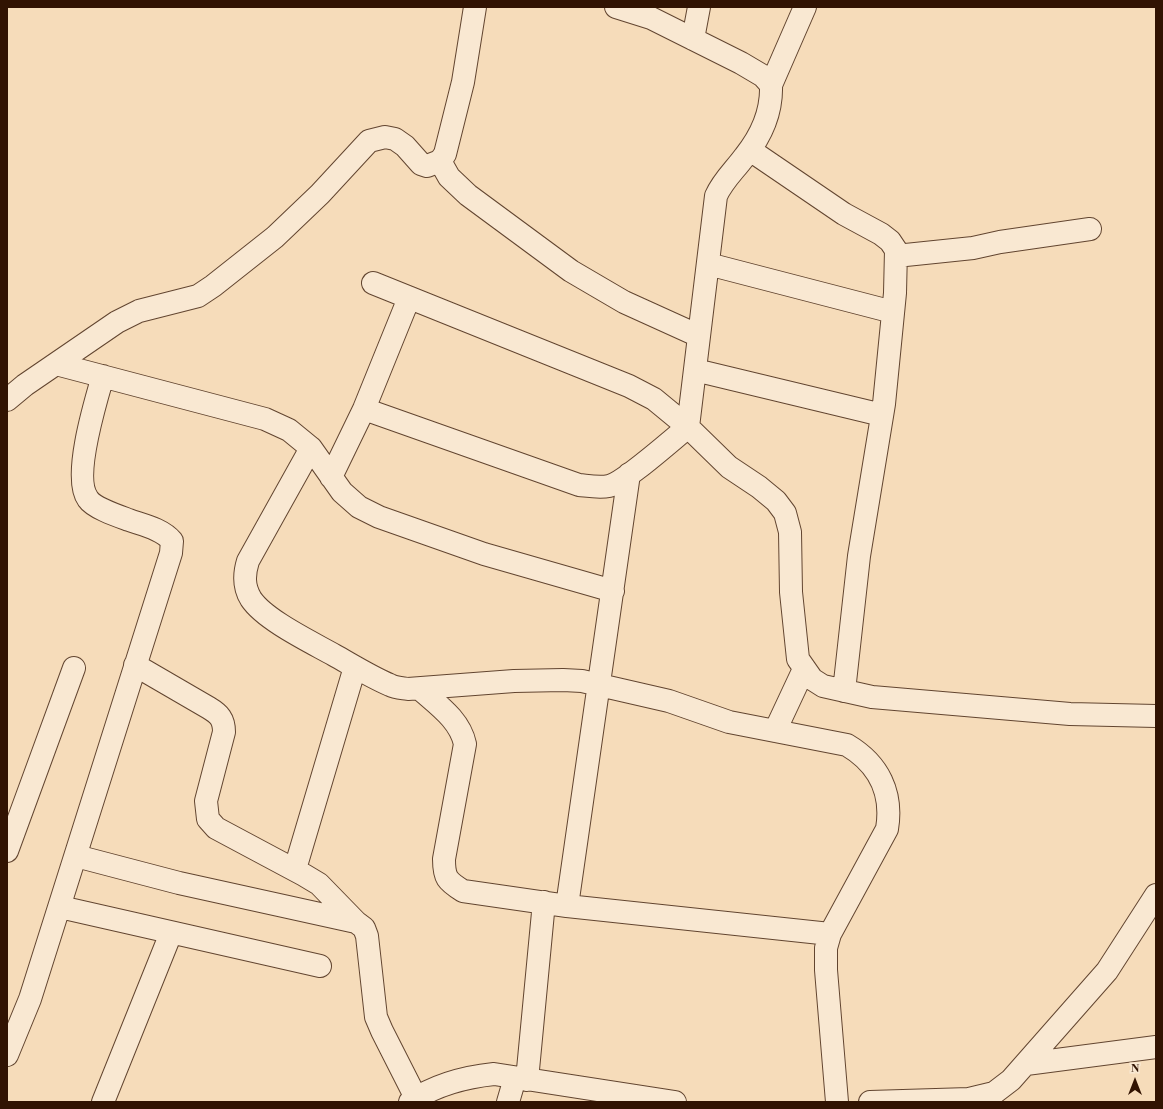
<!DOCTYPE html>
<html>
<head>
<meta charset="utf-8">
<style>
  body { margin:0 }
  #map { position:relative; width:1163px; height:1109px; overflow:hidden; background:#f6dcba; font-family:"Libre Bodoni",serif }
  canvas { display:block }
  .frame { position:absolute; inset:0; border:8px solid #311302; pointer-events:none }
  .north { position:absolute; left:1115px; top:1061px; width:40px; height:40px; -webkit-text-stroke:3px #f9e8d2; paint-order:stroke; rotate:0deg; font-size:11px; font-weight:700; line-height:16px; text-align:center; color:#311302 }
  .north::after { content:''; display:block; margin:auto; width:14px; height:18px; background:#311302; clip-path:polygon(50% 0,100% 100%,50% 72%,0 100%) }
</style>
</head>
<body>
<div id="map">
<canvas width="1163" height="1109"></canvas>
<div class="frame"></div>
<div class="north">N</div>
</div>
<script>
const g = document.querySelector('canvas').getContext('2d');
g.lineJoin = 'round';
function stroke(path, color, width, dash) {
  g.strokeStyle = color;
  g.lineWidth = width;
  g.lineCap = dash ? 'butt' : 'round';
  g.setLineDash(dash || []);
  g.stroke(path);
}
const minor = new Path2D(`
  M693,39L699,7
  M771,85L805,7
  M750,150L844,214L881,234L890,241L896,250L895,293L884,404L859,556L844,691
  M440,161L449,177L468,195L571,271L624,302L699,336
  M896,256L973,248L1000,242L1090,229
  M708,264L893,312
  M373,283L629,386L654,399L688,427L729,467L759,487L776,501L785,513L790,532L791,592L798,659L812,679L823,686L872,697L1070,714L1156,716
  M56,364L265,419L289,430L311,448L342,492L359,507L379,517L484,554L613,591
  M695,370L882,415
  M7,400L25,385L117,322L139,311L198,296L213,286L275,237L320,194L369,141L385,137L395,139L405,146L421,164L427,166L440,161L445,154L463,82L475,7
  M364,409L579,485C589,486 599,488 609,486C624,483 674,438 688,427L716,196C723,180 735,170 745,156C761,136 772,111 771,85L763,76L741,63L651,18L616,7
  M311,448L248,561C244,574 243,586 251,599C265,620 311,642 334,655C352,665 371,677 390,685C396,688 402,688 408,689L514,681L563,680L582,681L669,701L729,722L847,745C879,764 893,793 887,829L830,934L826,948V970L837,1102
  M331,477L364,409L409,298
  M135,665L209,708C219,714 224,719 224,732L206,801L208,819L216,828L304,875L319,884L356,922
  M420,689C438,705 460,720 465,744L444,859C444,878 447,881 463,891L567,906L830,934
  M775,731L804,669
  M7,851L74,668
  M76,856L179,883L356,922L364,928L367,936L376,1017L382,1031L416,1098
  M295,869L355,667
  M567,906L629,474
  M60,907L320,966
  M7,1055L30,999L171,553L172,541C162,529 143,525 129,520C118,516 94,508 88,499C72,478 96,400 103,376
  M1026,1064L1156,1047
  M527,1080L544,902
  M103,1102L171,933
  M410,1102C435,1085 465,1077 494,1074L675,1102
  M508,1102L515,1078
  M870,1102L969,1099L994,1093L1011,1080L1107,971L1156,895`);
stroke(minor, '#624530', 24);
stroke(minor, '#f9e8d2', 22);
</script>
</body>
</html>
